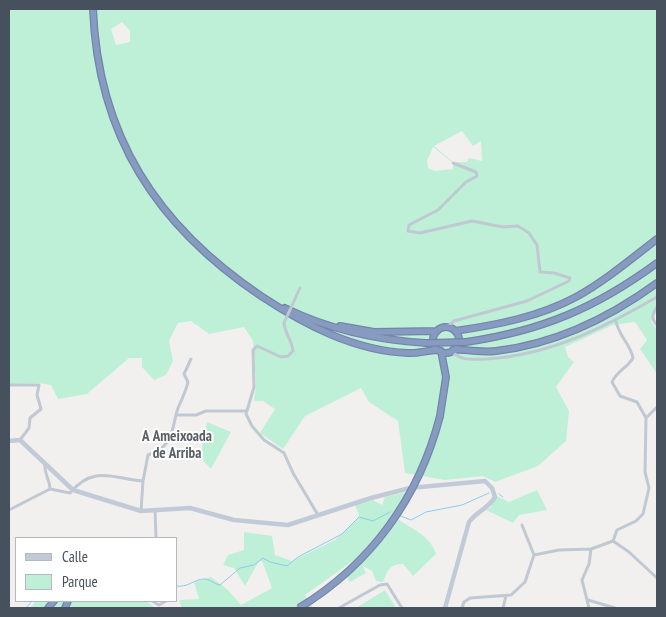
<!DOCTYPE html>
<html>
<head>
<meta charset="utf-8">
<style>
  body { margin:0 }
  #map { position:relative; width:666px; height:617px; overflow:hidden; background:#f2f0ef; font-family:"PT Sans Narrow",sans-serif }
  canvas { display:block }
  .frame { position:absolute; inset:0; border:10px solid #47505d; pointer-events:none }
  .legend { position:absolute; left:15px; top:537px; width:162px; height:65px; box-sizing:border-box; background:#fff; border:1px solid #b5b9be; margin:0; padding:6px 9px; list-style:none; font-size:15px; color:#47505d }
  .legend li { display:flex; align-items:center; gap:10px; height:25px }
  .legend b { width:25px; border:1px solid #b5b9be }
</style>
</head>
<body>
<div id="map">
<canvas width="666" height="617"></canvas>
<div class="frame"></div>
<ul class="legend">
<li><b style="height:6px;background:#c2cad8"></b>Calle</li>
<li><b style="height:14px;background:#bef0d8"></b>Parque</li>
</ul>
</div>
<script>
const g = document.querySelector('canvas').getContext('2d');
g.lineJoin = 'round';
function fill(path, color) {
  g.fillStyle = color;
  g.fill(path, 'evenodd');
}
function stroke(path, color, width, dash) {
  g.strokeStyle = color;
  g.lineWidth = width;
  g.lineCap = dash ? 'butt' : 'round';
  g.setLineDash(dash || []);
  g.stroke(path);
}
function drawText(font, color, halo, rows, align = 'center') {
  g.font = font + ' "PT Sans Narrow",sans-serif';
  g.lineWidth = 4;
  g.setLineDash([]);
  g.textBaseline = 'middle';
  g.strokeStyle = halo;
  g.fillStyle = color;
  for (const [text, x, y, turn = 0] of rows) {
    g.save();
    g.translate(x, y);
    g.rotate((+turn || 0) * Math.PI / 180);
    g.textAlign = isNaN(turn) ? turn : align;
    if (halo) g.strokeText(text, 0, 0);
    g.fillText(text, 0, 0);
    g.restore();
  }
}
fill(new Path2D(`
  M9,9H657V311L651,322L657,329V374L640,349L647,340L635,322L613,325L565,347L568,357L574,362L556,387L569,411L566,441L538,466L495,482L483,476L445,480L405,473L398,421L369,402L361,388L305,416L283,449L260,433L275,409L263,401H254L256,383L253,341L244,327L209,334L191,321L178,323L169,341L173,361L166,375L154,380L142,367V358H129L87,394L58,399L51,385L38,383L9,384ZM122,22L130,31V42L116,45L111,29ZM462,131L473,146L481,141L482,161L469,158L467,162H453L434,146ZM433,147L453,163V169L435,171L428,168L427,161Z
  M207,422L231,432L211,469L200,457Z
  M537,490L547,510L519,515L513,523L486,510L491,507L497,496L509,502Z
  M411,491L395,517C409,528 431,535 436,554L413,576L403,564C389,564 388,571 383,582L376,581L372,571L362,565L366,573L350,582L344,572L359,563L354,560L305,595L313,608H182L179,600L199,599L194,582L211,577L228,590L241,605L272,588L262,561H259L245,586L234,568L223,565L228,555L244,550V532L272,536L275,555L292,561L335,540L360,517L355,505L373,500L382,505L385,497Z
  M385,590L396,608H356Z
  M36,601H147L155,608H30Z`), '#bef0d8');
stroke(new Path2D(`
  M499,494L503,497
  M398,515L411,520L426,512L462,505L489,493
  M176,586C188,588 194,579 204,579C210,579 214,584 220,585L240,568L254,565L263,558L270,562L287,566L298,557L342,534L359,517L373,521L390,512
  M26,608L32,601`), '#8acbed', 1);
const highway = new Path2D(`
  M93,9C98,136 157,226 261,296C305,325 355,351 408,353C418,354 427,350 438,350
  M285,308C330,330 377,340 426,343
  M340,326L374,332L437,331
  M433 340a13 13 0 1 1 26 0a13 13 0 1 1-26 0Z
  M455,331C496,325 539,317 576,297C605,281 631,259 657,239
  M466,342C541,331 596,308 657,263
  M453,350C468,349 482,353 496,351C556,344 609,318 657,283
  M440,416L446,377L441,351
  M48,608L54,601
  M65,608L68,601`);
stroke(highway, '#7285aa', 8);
stroke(new Path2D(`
  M657,307C652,314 651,319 657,325
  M284,323C285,334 292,340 293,351L288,356L281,357L257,346L253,350L254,387L246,414L252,426L264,440L284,453L293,473L318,515
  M447,327L454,321L527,301L569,281L570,278L554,273L540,272L537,245L529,233L518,226L503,227L472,221L420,233L408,231L409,225L438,210L466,182L477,176L476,172L453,163
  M452,351C461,362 474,359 487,359C550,355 603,328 657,297
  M9,385H39L37,395L41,409L30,418L29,428L20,440
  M177,415H196L206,411H247
  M646,418L657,407
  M45,464C44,474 50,480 50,489
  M9,510L50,489L70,493C94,464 114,479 143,481L148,455C175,446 171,429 178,408C182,399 186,391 188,382L184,374L191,359
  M155,510L156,538
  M141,511L143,481
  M522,525L534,555
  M613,541L617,530L636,521L643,514L649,488L645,472L646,418L637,402L620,396L612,382C616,372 628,367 633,358C630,343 619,337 616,321
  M613,541L629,552L657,578
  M588,600L615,608
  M152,601L159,605L166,601
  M339,608L380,585L387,584L402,608
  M462,608L464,602L470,598L511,595L525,582L534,555L559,550L591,549L613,541
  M503,608L506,596
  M589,608L582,580L589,564L591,549`), '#c0c8d1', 3);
stroke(new Path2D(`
  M9,441L20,440L73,490L141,511L190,508L234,520L288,525L371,498L410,488L485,481L492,488L495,497C488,509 477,511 469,522L445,608`), '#c2cad8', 4.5);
stroke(highway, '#879abf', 5.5);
const highwayBridge = new Path2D(`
  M426,343L466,342
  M299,608C371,564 419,498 440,416`);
stroke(highwayBridge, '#7285aa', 8, []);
stroke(new Path2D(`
  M284,323L300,288`), '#c0c8d1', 3);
stroke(highwayBridge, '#879abf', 5.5);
drawText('bold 15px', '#5c5f65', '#fff', [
  ["A Ameixoada",177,437],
  ["de Arriba",177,454]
]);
</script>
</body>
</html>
